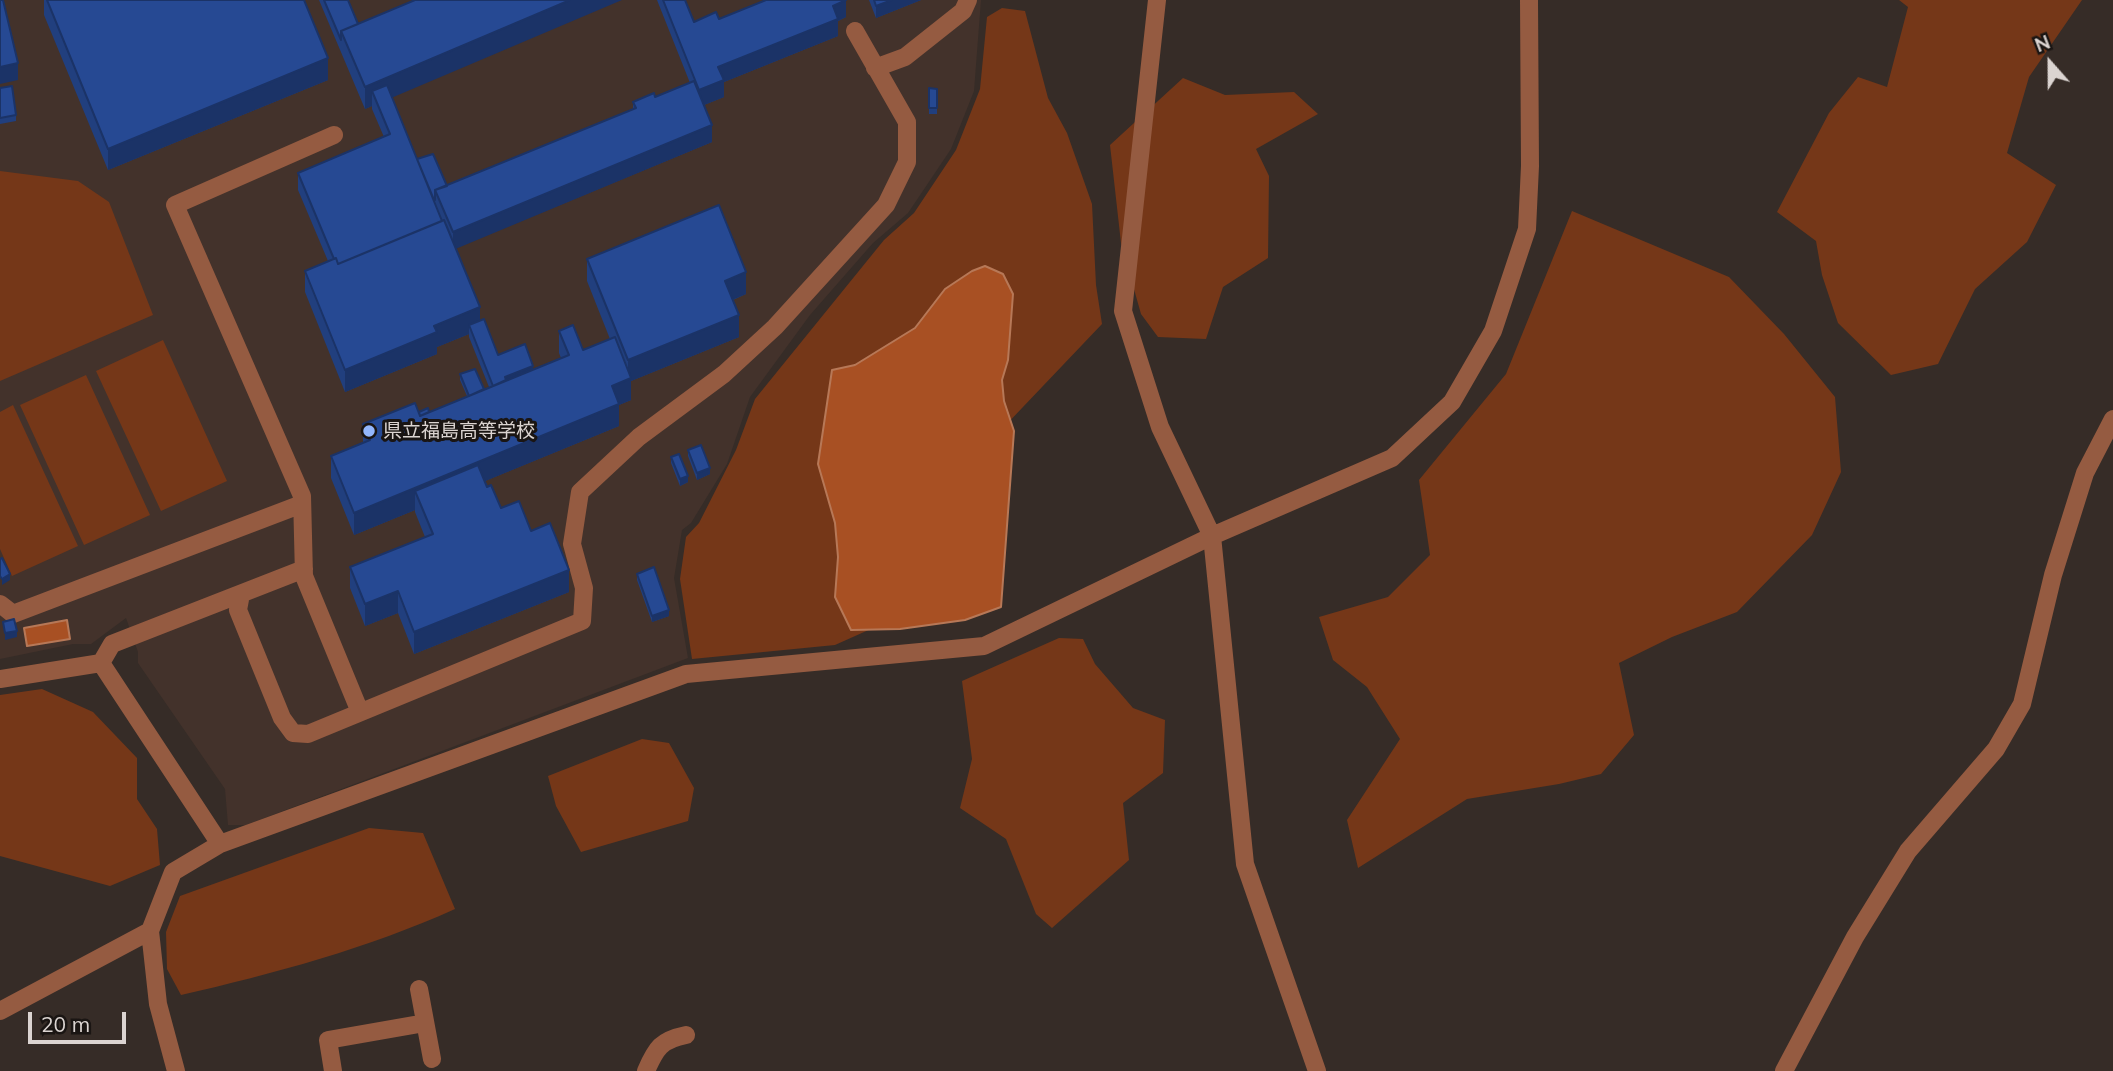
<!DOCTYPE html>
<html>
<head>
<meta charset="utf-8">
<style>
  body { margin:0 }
  #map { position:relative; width:2113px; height:1071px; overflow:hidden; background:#362c27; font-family:Mulish,sans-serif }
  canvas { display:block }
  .north { position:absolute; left:2015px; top:28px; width:70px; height:70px; -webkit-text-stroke:5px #1a1513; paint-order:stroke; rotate:339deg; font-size:19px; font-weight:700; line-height:28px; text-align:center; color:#dbd4d1 }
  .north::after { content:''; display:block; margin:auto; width:24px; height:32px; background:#dbd4d1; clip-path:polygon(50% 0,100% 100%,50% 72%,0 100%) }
  .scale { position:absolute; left:28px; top:1012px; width:98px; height:32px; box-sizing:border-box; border:4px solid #dbd4d1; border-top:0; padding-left:9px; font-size:21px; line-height:24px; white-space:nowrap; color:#dbd4d1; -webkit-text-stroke:5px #1a1513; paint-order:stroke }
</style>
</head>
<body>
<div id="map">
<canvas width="2113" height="1071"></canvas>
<div class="north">N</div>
<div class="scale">20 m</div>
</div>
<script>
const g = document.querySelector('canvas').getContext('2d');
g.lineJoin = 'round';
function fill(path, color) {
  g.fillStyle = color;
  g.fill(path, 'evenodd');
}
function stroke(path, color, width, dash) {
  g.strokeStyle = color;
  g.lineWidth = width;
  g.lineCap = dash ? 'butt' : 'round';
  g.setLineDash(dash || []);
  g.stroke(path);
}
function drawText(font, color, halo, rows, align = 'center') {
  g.font = font + ' Mulish,"Noto Sans JP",sans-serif';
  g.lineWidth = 6;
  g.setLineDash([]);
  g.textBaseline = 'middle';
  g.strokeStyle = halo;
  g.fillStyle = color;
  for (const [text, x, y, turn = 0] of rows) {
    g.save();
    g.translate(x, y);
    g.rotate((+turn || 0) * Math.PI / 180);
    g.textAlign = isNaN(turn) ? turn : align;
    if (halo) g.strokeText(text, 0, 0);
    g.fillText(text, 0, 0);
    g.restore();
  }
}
fill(new Path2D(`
  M0,0H981L974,91L951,149L908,213L873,243L810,315L750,397L727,464L691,523L682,530L674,578L688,658L246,825H228L225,789L138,663V652L126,618L91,644H73L0,659Z`), '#43322b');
fill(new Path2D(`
  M1899,0H2082L2029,77L2007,153L2056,185L2027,242L1975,289L1938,364L1891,375L1838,323L1822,275L1816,241L1777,212L1829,113L1858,77L1887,87L1908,7Z
  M1002,8L1025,11L1048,98L1067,133L1092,204L1096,285L1102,324L1003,428L873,628L835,645L692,659L680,579L686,537L699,523L736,450L755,399L884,240L914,213L956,150L980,89L987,17Z
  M1183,78L1225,95L1294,92L1318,114L1256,149L1269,176L1268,258L1223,287L1206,339L1158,337L1141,314L1121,243L1110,145Z
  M0,171L78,181L109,202L153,315L0,381Z
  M1572,211L1729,277L1784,334L1835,397L1841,472L1812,535L1737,612L1672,637L1619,663L1634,735L1601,774L1559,784L1467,799L1358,868L1347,820L1400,739L1367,687L1333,660L1319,617L1388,597L1430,555L1419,480L1506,374Z
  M163,340L227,481L161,511L96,371Z
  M86,375L150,515L84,545L20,405Z
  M13,405L78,546L12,576L0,549V412Z
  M1059,638L1083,639L1095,664L1133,708L1165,720L1163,773L1123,803L1129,860L1052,928L1036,914L1006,839L960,808L972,759L962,681Z
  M42,689L93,712L137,758V799L157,829L160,865L110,886L0,856V695Z
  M642,739L669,743L694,788L688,821L581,852L556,806L548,776Z
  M369,828L423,833L455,909C369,948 273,974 181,995L167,969L166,932L180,896Z`), '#753718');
const water = new Path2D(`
  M985,266L1003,274L1013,294L1008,360L1002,380L1004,401L1014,431L1001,607L965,620L900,629L851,630L835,597L838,557L835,523L818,464L832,370L855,365L915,328L945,289L972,271Z
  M67,620L70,639L27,646L24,628Z`);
fill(water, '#a85023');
stroke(water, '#b77857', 2);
stroke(new Path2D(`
  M1157,0L1123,311L1160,427L1212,536L1245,864L1317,1071
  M875,68L905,57L963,11L968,0
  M334,135L175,205L302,496L304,576L360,712
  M241,594L238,610L282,718L293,733L308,734L582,621L584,588L572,544L580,492L639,437L724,374L775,327L886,205L907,162V122L855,31
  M0,604L13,614L302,504
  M101,663L112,644L304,569
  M0,679L101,663L220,844
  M419,989L432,1059
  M0,1011L150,931
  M176,1071L158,1004L150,931L173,872L220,844L686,674L984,646L1212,536L1392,458L1452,402L1493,331L1527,229L1530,166L1529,0
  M333,1071L328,1040L425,1023
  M646,1071C656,1048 661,1040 686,1035
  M1784,1071L1855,937L1908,851L1996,749L2022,704L2053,575L2085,473L2113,419`), '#955b41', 18);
fill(new Path2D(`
  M44,0H304L328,80L108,170L44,15Z
  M319,0H348L392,98L417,159L447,186L633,109V102L655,97L690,83L657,0H685L694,22L719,19L846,17L838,21V36L724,82V97L704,105L712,142L456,248L480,321L498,355L533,369L561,358L559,353V331L583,350L610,339L587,281V259L746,294L733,300L739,337L631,381V400L619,405V426L485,481L501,508L531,531L569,592L414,654L398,613L365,626L350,588V567L425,537L415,512V510L354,535L331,478V456L363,442V424L419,412H429L467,396L460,380V374L484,389L489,387L469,337V334L437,347V354L345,392L305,292V271L328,261L298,190V173L384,137L372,109V106L365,109Z
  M869,0H921L876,18Z
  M0,88L16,115V121L0,124Z
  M929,88L937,89V114H929Z
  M688,450L710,474L697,480L688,456Z
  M671,457L688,482L680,486L671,463Z
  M637,574L669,616L652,622L637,580Z`), '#213f7e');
fill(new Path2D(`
  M570,0H622L377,104L372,91V106L365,109V87Z
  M846,0V17L838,21V36L724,82V97L699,107V90L718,67L833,6Z
  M892,0H921L876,18V6Z
  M328,58V80L108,170V149Z
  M18,63V80L0,84V67Z
  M712,125V142L453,250V232Z
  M746,272V294L725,303V281Z
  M480,307V329L469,325V334L437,347V354L345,392V370L434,326Z
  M739,315V337L631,381V400L619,405V426L422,507L415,491V510L354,535V513L612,386L628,379V360Z
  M533,366V377L505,389V377Z
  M710,468V474L697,480V473Z
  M688,476V482L680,486V479Z
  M569,570V592L414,654V632Z
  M10,574V580L2,585V579Z
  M398,591V613L365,626V604Z
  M669,610V616L652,622V616Z
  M17,631V637L5,640V633Z`), '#1b3367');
const building = new Path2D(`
  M0,0H3L18,63L0,67Z
  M47,0H304L328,58L108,149Z
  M324,0H348L358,24L341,31V40Z
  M415,0H570L365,87L341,31Z
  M663,0H685L694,22L716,12L719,19L766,0H846L833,6L838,19L718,67L724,80L699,90Z
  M874,0H892L876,6Z
  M694,81L712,125L453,232L435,190L636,108L633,102L654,93L655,97Z
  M387,85L442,221L338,264L336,258L334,259L298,173L390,134L372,91Z
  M12,86L16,115L0,118V88Z
  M929,88L937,89V108H929Z
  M433,154L447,186L435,190V200H434L417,159Z
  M719,205L746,272L725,281L739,315L628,360L587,259Z
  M444,220L480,307L434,326L437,332L345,370L305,271L336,258L338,264Z
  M484,319L498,355L525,344L533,366L505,377L506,380L493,386L469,325Z
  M573,325L583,350L615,337L631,378L612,386L619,404L354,513L331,456L370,440L363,424L415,403L420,416L569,355L559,331Z
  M475,369L484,389L469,396L460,374Z
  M428,408L429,412L420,416L419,412Z
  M701,445L710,468L697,473L688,450Z
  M679,454L688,476L680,479L671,457Z
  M478,465L487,487L491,485L501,508L519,501L531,531L550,523L569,570L414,632L398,591L365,604L350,567L433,534L415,491Z
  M2,558L10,574L2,579L0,576V559Z
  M654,567L669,610L652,616L637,574Z
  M14,619L17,631L5,633L3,622Z`);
fill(building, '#264993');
stroke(building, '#1b3367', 2);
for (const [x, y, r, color] of [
  [369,431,7,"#93b7fd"]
]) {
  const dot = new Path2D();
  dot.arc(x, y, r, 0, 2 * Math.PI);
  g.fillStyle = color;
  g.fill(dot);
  stroke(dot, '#1a1513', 2.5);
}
drawText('19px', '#dbd4d1', '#1a1513', [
  ["県立福島高等学校",383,431]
], 'left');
</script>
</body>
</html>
